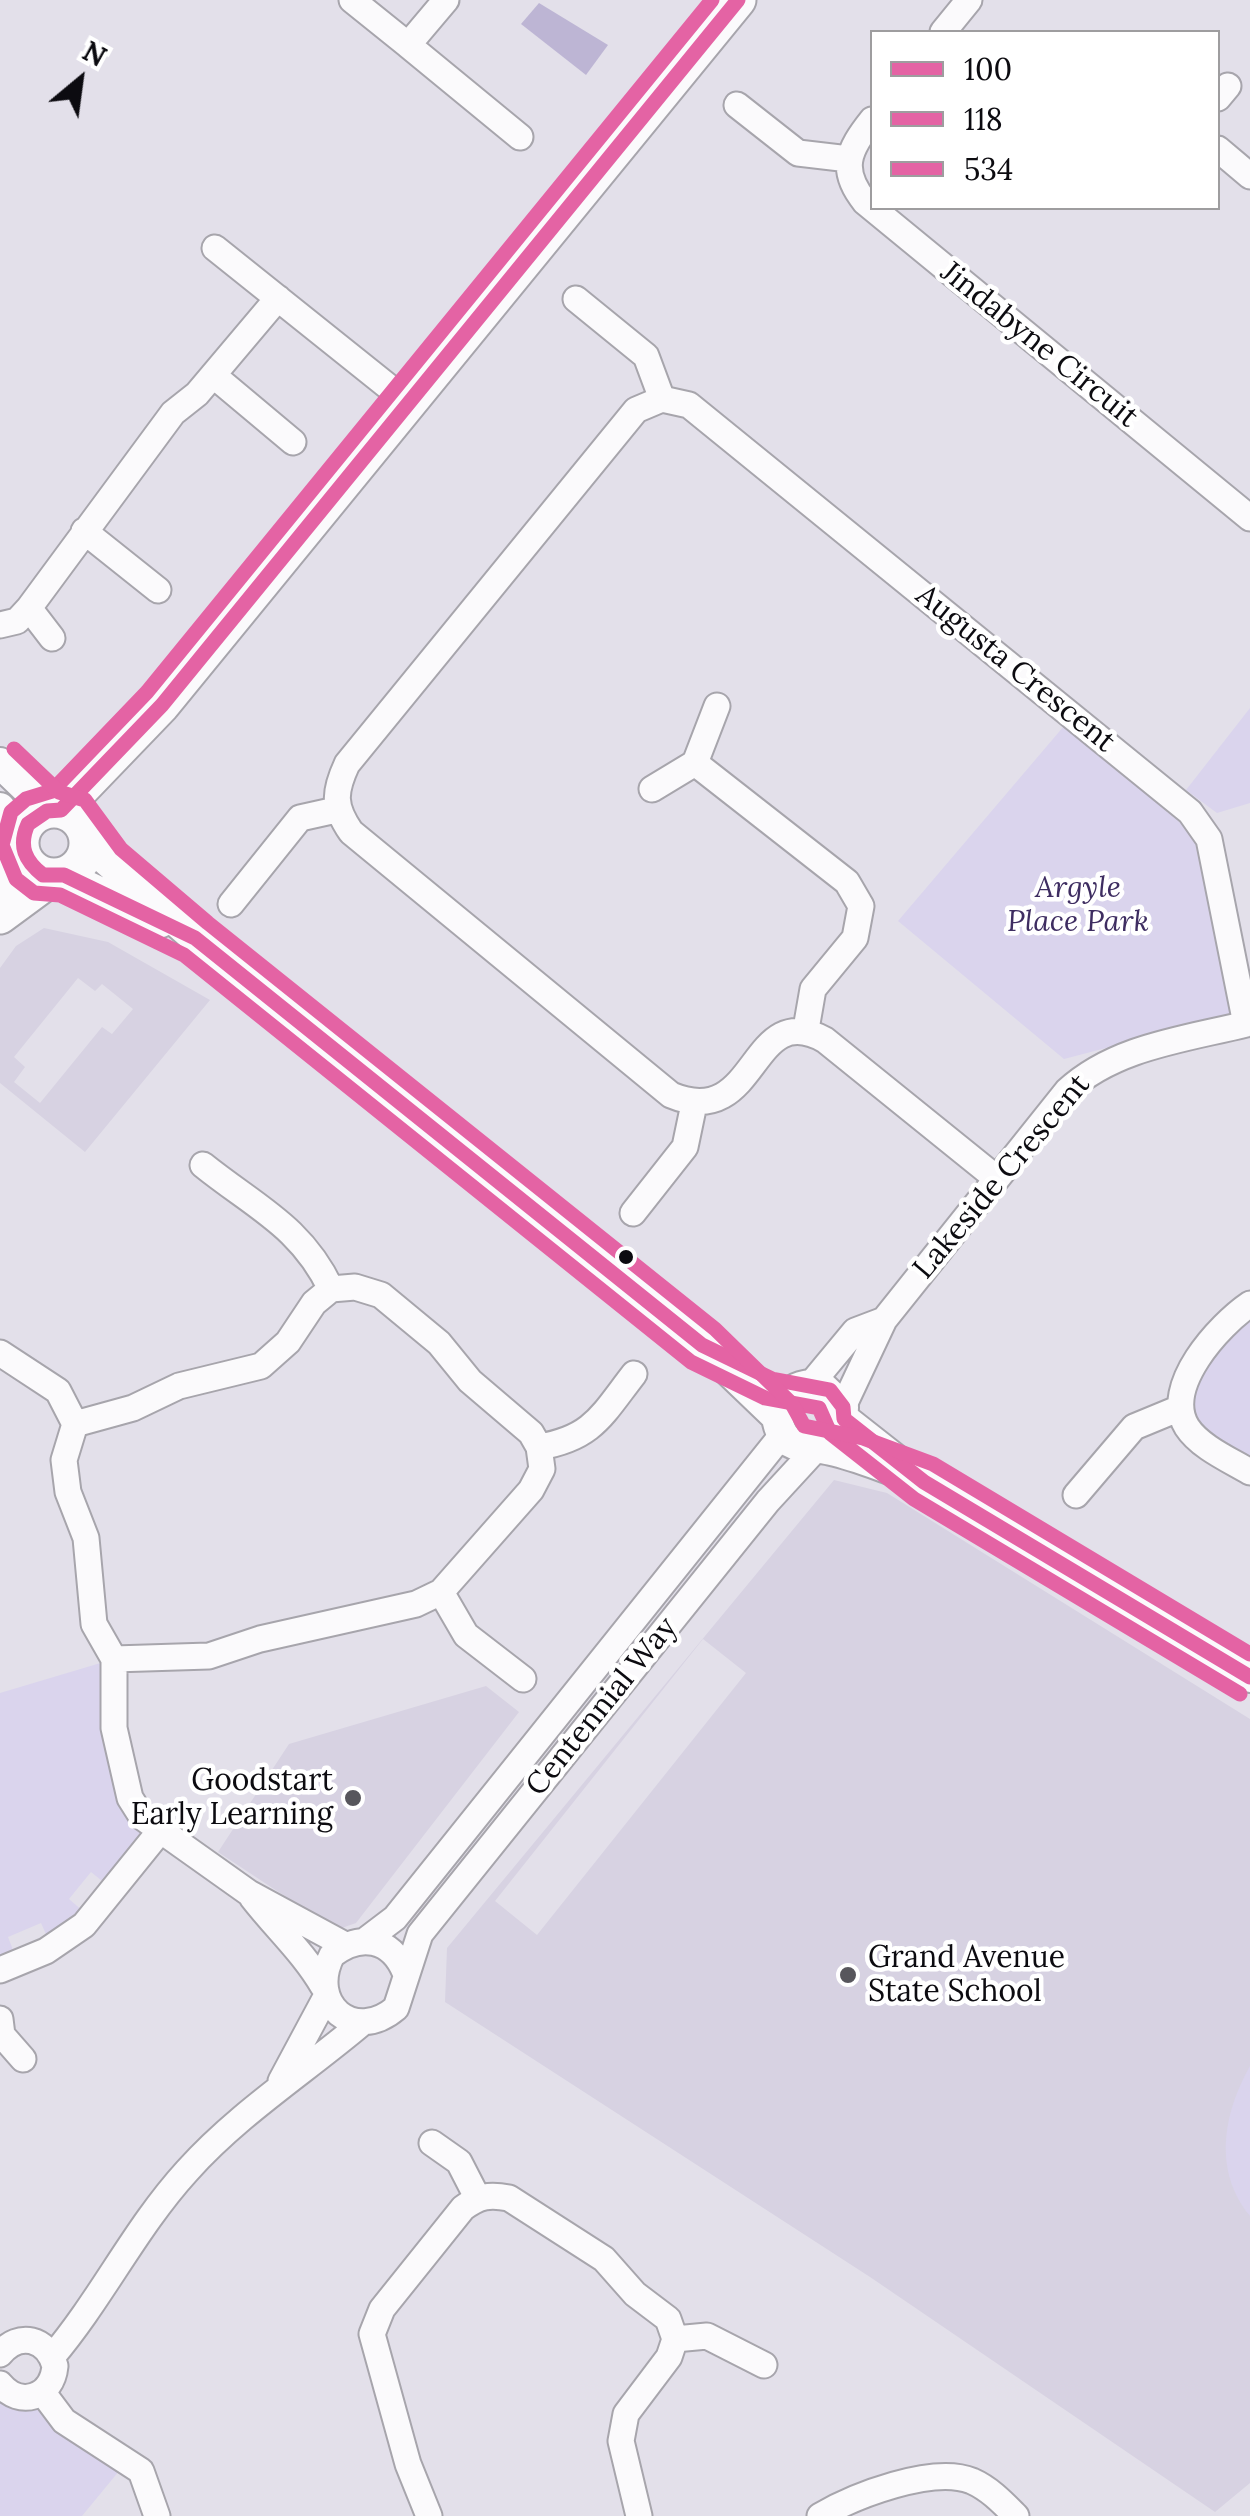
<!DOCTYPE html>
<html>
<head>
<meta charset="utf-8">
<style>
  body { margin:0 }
  #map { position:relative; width:1250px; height:2516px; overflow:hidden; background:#e3e0ea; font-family:Lora,serif }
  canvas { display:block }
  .legend { position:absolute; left:870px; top:30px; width:350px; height:180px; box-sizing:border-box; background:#fff; border:2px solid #9e9d9f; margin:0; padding:12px 18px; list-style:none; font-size:30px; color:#0c0b10 }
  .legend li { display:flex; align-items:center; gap:20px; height:50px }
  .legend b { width:50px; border:2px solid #9e9d9f }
  .north { position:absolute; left:30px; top:30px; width:100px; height:100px; -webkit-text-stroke:8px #fff; paint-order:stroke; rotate:29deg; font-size:28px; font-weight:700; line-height:40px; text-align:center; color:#0c0b10 }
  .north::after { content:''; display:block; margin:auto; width:35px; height:45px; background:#0c0b10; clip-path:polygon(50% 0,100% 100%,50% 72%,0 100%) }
</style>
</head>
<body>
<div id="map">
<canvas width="1250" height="2516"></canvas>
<ul class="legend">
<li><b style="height:12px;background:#e463a4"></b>100</li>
<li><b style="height:12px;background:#e463a4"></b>118</li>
<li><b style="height:12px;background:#e463a4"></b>534</li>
</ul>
<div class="north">N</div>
</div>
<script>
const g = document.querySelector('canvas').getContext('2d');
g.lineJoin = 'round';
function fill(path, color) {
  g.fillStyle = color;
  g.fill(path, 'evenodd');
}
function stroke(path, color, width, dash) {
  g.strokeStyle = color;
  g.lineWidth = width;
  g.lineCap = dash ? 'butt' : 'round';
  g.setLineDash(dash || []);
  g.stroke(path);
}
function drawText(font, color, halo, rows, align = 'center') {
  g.font = font + ' Lora,serif';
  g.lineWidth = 9;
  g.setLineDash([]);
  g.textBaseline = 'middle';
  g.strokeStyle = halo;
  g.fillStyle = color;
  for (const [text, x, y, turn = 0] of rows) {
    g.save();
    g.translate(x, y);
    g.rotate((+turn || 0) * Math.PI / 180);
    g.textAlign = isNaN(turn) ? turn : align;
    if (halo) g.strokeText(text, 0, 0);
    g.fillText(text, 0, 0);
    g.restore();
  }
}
fill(new Path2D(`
  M44,928L108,942L210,1000L85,1152L0,1083V968L16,946ZM78,978L95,991L102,984L133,1009L112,1034L102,1027L40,1103L14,1082L25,1067L14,1057Z
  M834,1480L887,1493L1250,1719V2483L1215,2512L870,2277L445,2002L447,1948ZM703,1639L746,1673L537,1935L495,1901Z
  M486,1686L519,1712L356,1923L336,1930L218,1852L289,1744Z`), '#d7d2e2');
fill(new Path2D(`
  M1250,708V803L1217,813L1186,790Z
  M1064,726L1193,833L1232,1015L1064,1059L898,921Z
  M1250,1304V1472L1187,1428L1186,1377Z
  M114,1659L130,1798L160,1831L84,1925L0,1970V1693ZM91,1872L107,1885L84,1912L69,1899ZM41,1923L49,1941L15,1955L8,1937Z
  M1250,2066V2216C1213,2171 1223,2114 1250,2066Z
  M0,2378L129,2459L82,2516H0Z`), '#dad4ed');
fill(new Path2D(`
  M539,3L608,45L586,75L521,24Z`), '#bdb5d4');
const minor = new Path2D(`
  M352,0L408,45L446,0
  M943,32L969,0
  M408,45L520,137
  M1218,98L1228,86
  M737,105L798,153L849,159
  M872,120C848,150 839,170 865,202L1250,518
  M1218,149L1250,176
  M215,248L410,404
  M576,299L646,356L662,399
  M213,375L293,442
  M84,531L158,590
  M29,608L52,638
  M0,625L17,621L29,608L173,413L197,394L278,298
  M695,763L847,882L861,906L855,938L813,989L806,1029
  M652,789L695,763L717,706
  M231,904L300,818L336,810
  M203,1165C255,1207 301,1226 331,1289
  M996,1178L825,1040C748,997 760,1132 671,1095L351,832C333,806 334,792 347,764L636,410L662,399L689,405L1190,812L1209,839L1246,1024
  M633,1213L685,1147L694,1104
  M1250,1304C1219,1325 1162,1387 1187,1427C1200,1447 1230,1460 1250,1472
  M0,1353L58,1391L75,1424L64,1460L68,1492L86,1538L94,1624L114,1659V1728L130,1798L142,1817L249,1893L345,1945
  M811,1384L855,1331L884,1320
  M843,1407L884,1320L1067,1091C1116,1046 1187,1039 1250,1023
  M75,1424L133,1408L179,1386L261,1366L288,1342L314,1303L331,1289L355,1287L381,1295L439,1343L470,1381L531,1433L539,1447L542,1469L531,1490L441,1592L416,1604L260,1639L209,1656L114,1659
  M539,1447C593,1438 602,1415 634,1374
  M1076,1495L1134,1427L1180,1408
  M441,1592L466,1635L523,1679
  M252,1897C276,1928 304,1953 323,1986
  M366,1940L395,1918L782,1435
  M0,1970L46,1951L84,1925L160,1831
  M405,1972C391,1938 360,1933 332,1955C307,2004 354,2044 396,2008L420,1934L768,1501L814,1451
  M0,2019L2,2035L23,2059
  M281,2081L326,1997
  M432,2143L459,2162L477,2197
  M675,2339L707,2336L764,2365
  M0,2354C19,2331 47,2338 55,2366C52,2398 20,2408 0,2384
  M52,2357C102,2298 135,2228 187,2171C238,2114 304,2072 362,2023
  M43,2393L64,2421L141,2471L157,2516
  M429,2516L408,2464L372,2334L382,2309L463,2208C479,2196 489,2194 509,2198L604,2259L635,2294L668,2319L675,2339L669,2357L626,2414L621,2441L639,2516
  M820,2516C854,2496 933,2465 972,2481C990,2489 1003,2503 1016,2516`);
const tertiary = new Path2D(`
  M0,763L49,810
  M0,808L20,841
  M88,844L195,938L702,1345L777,1417
  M64,875L161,922
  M844,1419L924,1482L1250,1677
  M825,1448L842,1431L843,1407L821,1386C798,1382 782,1393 777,1417C782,1453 806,1444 831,1450C853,1455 873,1463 893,1470`);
const secondary = new Path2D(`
  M21 843a33 33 0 1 1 66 0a33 33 0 1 1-66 0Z
  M61,810L162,705L738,0
  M0,886L22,853
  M0,916L53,877`);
stroke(minor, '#a7a5ac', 29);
stroke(tertiary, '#a7a5ac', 34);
stroke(secondary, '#a7a5ac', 39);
stroke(minor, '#fbfafc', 25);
stroke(tertiary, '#fbfafc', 30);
stroke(secondary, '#fbfafc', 35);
stroke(new Path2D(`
  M738,0L162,705L61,810L47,811L28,824C18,846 25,861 43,875H64L195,938L702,1345L772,1379L830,1390L843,1407L844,1419L924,1482L1250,1677`), '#e463a4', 15);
stroke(new Path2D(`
  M712,0L147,692L52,791L26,799L11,812L2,845L16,879L34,893L60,895L184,955L691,1362L765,1398L819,1408L830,1433L914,1499L1240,1694`), '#e463a4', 15);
stroke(new Path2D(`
  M14,749L59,792L85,800L121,849L208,923L715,1329L792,1404L804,1426L863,1438L933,1464L1250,1654`), '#e463a4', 15);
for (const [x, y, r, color] of [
  [626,1257,9,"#0c0b10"],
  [353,1798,10,"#57565c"],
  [848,1975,10,"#57565c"]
]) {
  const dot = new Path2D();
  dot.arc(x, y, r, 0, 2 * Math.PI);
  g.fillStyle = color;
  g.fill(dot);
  stroke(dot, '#fff', 4);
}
drawText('30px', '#0c0b10', '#fff', [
  ["Jindabyne Circuit",1039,345,39],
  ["Augusta Crescent",1015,669,39],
  ["Lakeside Crescent",1002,1177,-50],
  ["Centennial Way",602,1707,-51]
]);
drawText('italic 30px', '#3e2d61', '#fff', [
  ["Argyle",1078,888],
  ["Place Park",1078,922]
]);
drawText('30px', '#0c0b10', '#fff', [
  ["Goodstart",333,1781],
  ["Early Learning",333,1815],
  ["Grand Avenue",868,1958,"left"],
  ["State School",868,1992,"left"]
], 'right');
</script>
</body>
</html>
